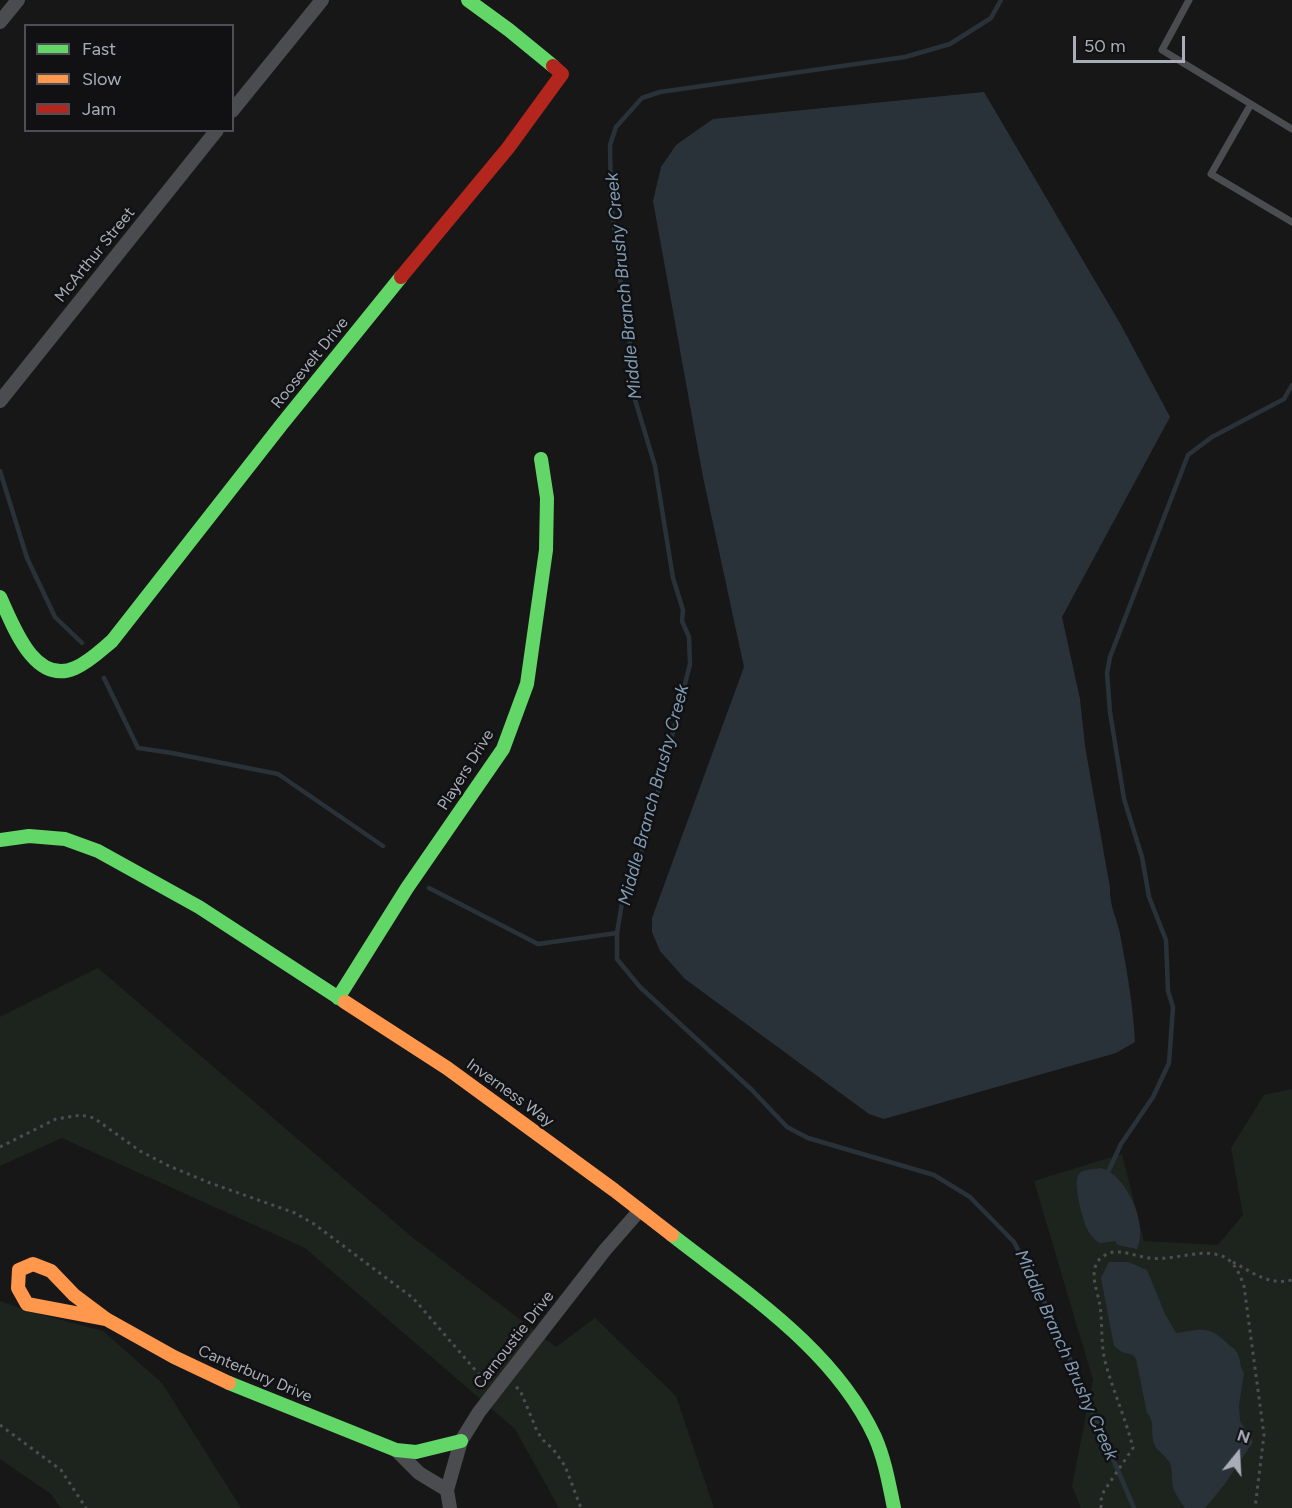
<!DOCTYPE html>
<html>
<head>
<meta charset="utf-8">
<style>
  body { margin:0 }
  #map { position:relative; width:1292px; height:1508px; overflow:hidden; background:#171717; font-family:Figtree,sans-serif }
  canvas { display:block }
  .legend { position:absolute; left:24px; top:24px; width:210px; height:108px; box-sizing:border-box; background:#111113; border:2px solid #4d4f55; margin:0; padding:8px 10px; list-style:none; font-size:18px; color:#a8adb8 }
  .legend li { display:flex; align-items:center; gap:12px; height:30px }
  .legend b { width:30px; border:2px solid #4d4f55 }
  .north { position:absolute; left:1208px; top:1424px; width:60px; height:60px; -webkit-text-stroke:4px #111113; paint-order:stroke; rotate:18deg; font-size:16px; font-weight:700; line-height:24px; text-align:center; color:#a8adb8 }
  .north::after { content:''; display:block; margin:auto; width:21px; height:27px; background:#a8adb8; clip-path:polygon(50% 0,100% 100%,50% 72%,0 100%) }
  .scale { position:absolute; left:1073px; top:36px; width:112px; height:27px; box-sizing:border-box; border:3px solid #a8adb8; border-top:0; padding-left:8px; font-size:18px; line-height:21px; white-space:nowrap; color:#a8adb8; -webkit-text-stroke:4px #111113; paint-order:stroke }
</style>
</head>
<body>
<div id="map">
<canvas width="1292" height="1508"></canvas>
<ul class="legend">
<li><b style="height:8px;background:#63d668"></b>Fast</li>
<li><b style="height:8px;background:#ff974d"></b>Slow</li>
<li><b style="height:8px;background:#b3261e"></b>Jam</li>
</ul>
<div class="north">N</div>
<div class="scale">50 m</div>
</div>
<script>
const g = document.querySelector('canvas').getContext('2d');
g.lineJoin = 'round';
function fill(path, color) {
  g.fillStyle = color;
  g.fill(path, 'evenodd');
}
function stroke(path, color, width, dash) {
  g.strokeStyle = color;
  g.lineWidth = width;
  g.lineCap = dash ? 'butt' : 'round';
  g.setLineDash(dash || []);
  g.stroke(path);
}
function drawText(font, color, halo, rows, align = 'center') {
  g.font = font + ' Figtree,sans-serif';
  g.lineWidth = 5;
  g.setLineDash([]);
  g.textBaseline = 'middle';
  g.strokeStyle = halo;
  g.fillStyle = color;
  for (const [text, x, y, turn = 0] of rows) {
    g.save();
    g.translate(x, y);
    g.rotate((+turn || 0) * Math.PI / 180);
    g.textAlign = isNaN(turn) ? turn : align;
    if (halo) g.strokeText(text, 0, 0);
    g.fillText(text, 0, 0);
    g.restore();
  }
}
fill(new Path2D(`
  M98,968L412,1237L556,1347L595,1318L676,1396L714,1508H559L515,1429L305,1248L62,1138L0,1166V1017Z
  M1292,1089V1508H1081L1072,1486L1093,1380L1034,1181L1122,1154L1144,1241L1218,1245L1243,1215L1231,1148L1264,1095Z
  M0,1301L31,1312L103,1331L162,1383L241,1508H61L51,1494L0,1459Z`), '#1d241e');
fill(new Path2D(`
  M984,92L1121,325L1170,417L1062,617L1080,699L1085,746L1110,888C1109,904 1117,919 1120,934C1127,971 1133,1004 1135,1042L1116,1053L884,1119L869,1114L685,979L660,951L652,932V918L744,667L703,477L653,201L661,167L676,145L713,119Z
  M1101,1168C1127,1175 1149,1226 1137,1249L1118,1245L1115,1241L1100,1243C1095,1240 1090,1235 1087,1229C1083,1220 1072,1182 1079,1174C1083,1169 1096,1169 1101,1168Z
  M1109,1262H1128L1147,1270L1165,1314L1176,1333C1204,1330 1207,1324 1229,1345C1231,1347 1235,1348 1236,1351C1241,1358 1239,1367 1244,1373L1239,1405L1240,1421L1253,1442L1224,1485L1205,1508H1185C1181,1502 1175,1494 1173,1487C1171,1479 1173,1471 1170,1463C1165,1454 1155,1451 1153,1440C1151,1430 1155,1422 1147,1413L1136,1359L1133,1355L1122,1352L1114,1346L1101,1278Z`), '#2a3239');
stroke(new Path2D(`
  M1001,0L991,18L950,44L905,57L660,92L642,98L616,127L610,145L611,200L623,303L628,316L633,393L655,466L673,578L683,610L682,621L689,637L690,664L646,840L622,903L617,933V959L640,987L752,1090L787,1127L808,1138L934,1175L970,1197L1014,1242L1052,1317L1134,1508
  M0,471L27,558L55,617L82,643
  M104,678L138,748L172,753L278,774L383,846
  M429,888L538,944L617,933
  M1109,1170L1121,1144L1153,1097L1169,1063L1173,1007L1168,991L1166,940L1149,897L1142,857L1124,799L1110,712L1107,673L1110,657L1188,455L1212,437L1284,399L1292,385`), '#2a3239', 4.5);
stroke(new Path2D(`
  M0,1147L56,1119L81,1115L94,1118L140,1151L169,1166L210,1183L295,1213L314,1224L413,1298L483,1379L487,1381
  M1233,1262C1252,1272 1269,1286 1292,1280
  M516,1387L520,1390L537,1431L543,1440L553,1449L565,1466L581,1508
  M0,1425L61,1470L86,1508
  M1101,1508V1500L1104,1491L1133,1448C1126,1420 1114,1393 1106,1365C1100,1343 1103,1326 1100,1306C1098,1291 1089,1275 1098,1261C1102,1256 1108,1253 1114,1252C1126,1251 1138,1257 1150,1258C1173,1261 1197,1249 1219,1255C1234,1259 1239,1273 1244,1286L1264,1435L1255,1508`), '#4d4e52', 3, [3, 4.5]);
stroke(new Path2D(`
  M1189,0L1162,50L1292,129
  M1251,104L1211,174L1292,222`), '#4b4c50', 7);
stroke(new Path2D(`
  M0,22L18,0
  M232,111L322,0
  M0,401L217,130
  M396,1450L419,1473L447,1490
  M450,1508L447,1490L461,1441L479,1412L605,1250L640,1210`), '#4b4c50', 14);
stroke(new Path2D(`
  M468,0L509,30L553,66
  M0,597C13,625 34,686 75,668C89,662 100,651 112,641L282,424L401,277
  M0,840L29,836L65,839L98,851L199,907L345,1002
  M338,998L407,888L503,749L527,684L546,550L547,498L541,459
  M672,1235C746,1293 834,1349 875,1437C885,1460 889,1484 894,1508
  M229,1383L396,1450L416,1452L461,1441`), '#63d668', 14);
stroke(new Path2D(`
  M345,1002L447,1068L614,1190L672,1235
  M106,1319L27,1304L18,1288L19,1270L33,1264L51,1271L74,1295L106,1319L174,1357L229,1383`), '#ff974d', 14);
stroke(new Path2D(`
  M401,277L508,148L562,74L553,66`), '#b3261e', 14);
drawText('16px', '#a8adb8', '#111113', [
  ["McArthur Street",95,255,-51],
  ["Roosevelt Drive",310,363,-51],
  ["Players Drive",466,770,-58],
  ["Inverness Way",510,1093,36],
  ["Carnoustie Drive",514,1340,-52],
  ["Canterbury Drive",255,1374,23]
]);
drawText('italic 18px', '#7f9bb3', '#111113', [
  ["Middle Branch Brushy Creek",624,286,-96],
  ["Middle Branch Brushy Creek",654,795,-75],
  ["Middle Branch Brushy Creek",1066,1355,66]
]);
</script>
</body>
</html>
